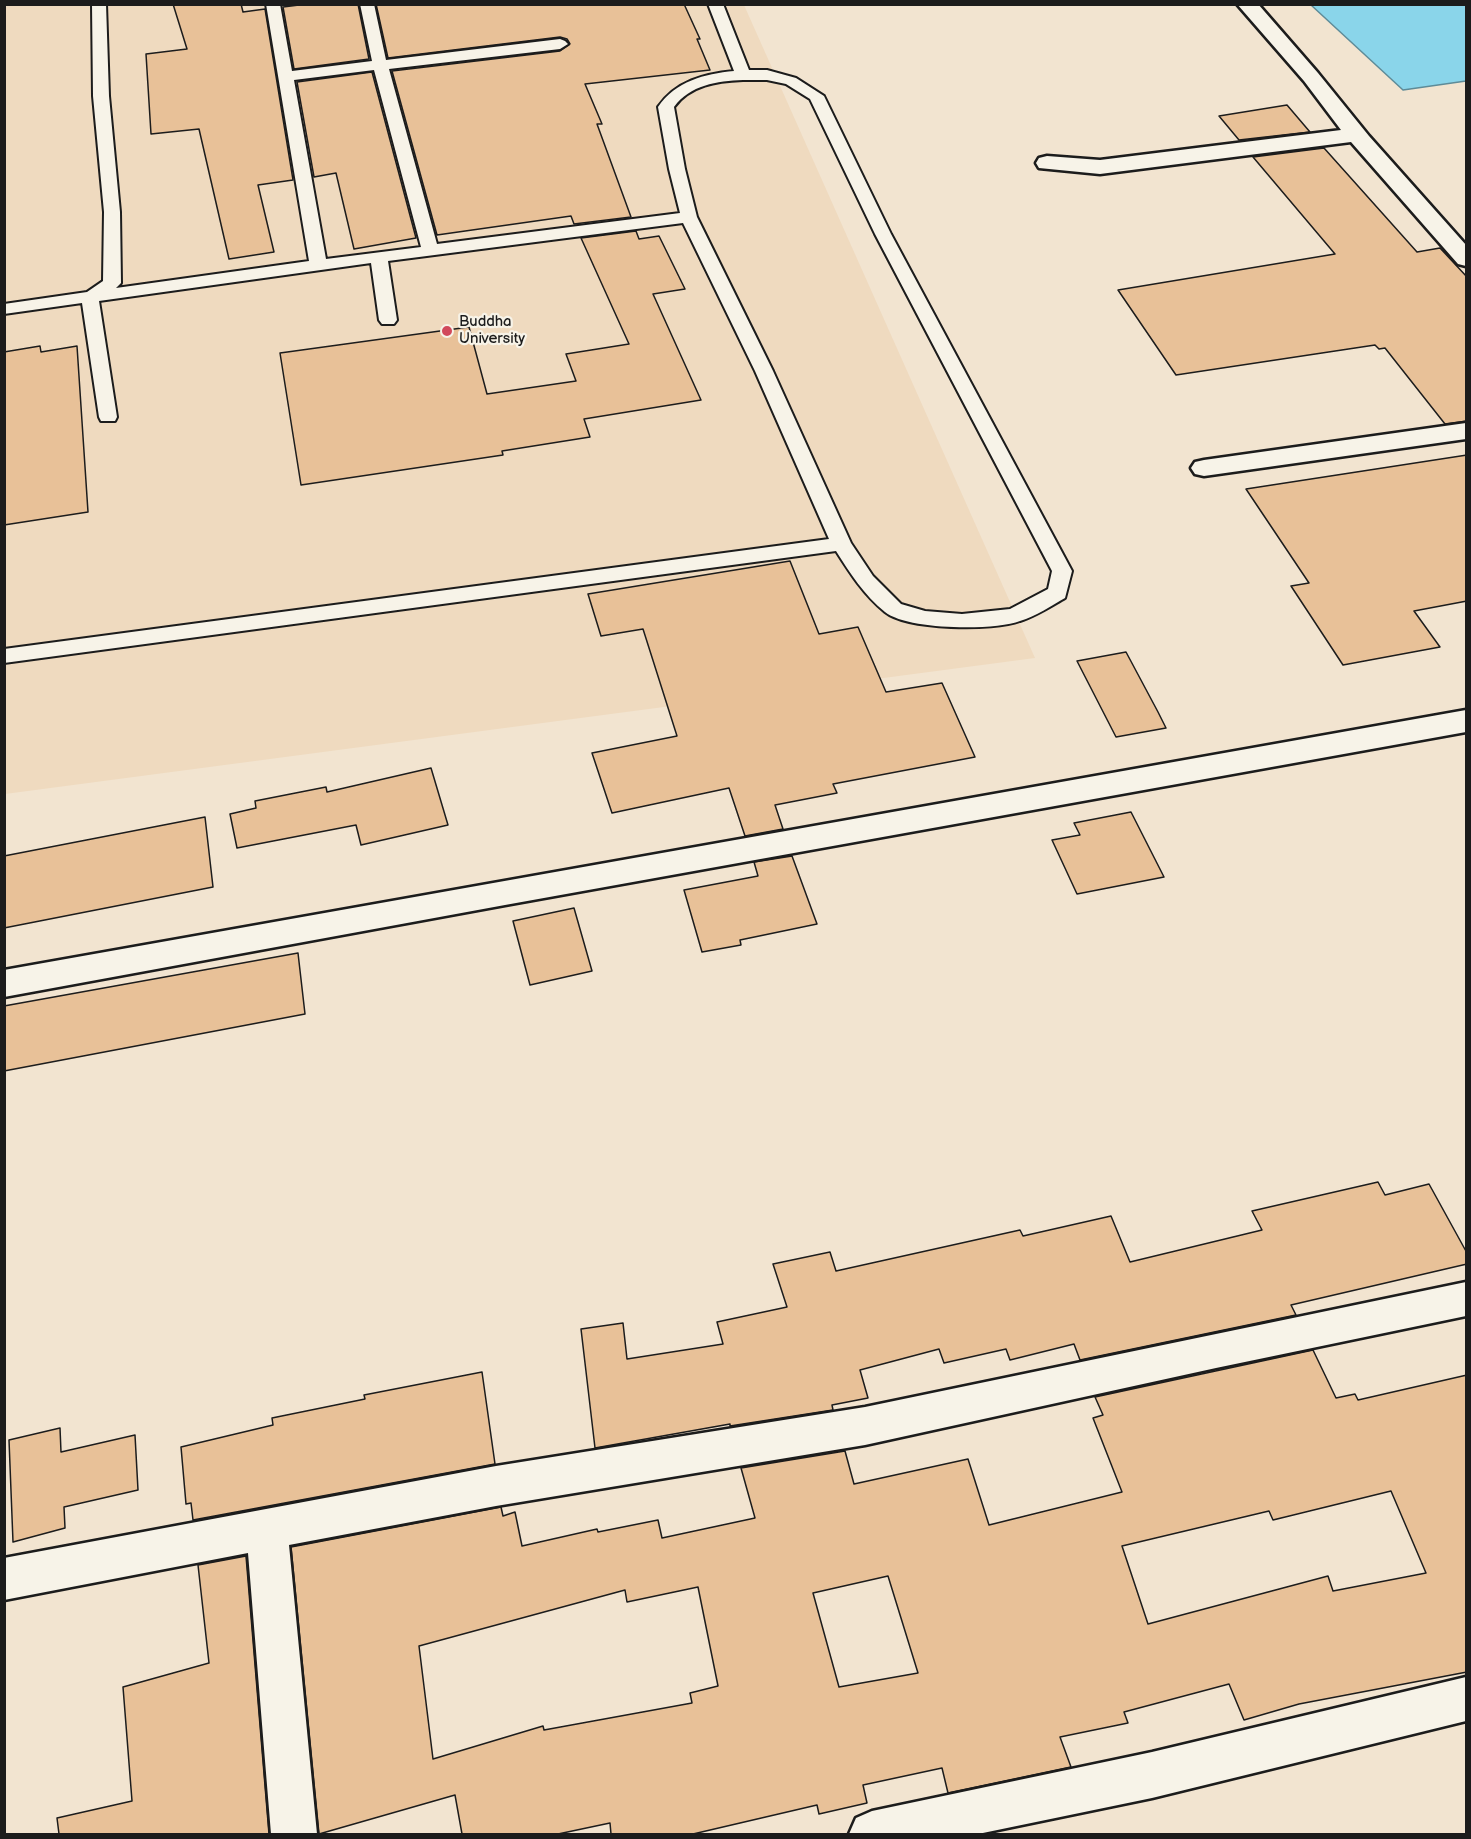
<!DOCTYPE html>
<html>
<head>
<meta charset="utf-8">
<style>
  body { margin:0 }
  #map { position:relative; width:1471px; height:1839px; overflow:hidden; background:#f2e4d0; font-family:"Balsamiq Sans",sans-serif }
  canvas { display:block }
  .frame { position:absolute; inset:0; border:6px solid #1c1c1c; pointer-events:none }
</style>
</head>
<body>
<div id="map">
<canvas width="1471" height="1839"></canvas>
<div class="frame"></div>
</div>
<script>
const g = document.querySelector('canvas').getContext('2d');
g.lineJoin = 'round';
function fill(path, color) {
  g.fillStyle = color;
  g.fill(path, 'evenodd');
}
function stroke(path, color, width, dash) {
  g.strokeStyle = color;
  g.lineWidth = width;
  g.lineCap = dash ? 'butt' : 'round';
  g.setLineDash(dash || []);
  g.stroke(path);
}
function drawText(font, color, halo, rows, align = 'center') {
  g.font = font + ' "Balsamiq Sans",sans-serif';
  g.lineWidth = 4.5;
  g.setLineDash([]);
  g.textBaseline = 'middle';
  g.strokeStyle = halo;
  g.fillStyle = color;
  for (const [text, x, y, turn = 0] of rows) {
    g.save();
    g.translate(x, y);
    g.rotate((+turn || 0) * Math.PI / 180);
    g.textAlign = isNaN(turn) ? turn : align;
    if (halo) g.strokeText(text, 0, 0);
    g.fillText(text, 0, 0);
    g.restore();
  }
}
fill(new Path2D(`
  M4,5H744L1035,658L5,794Z`), '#efdabf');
const water = new Path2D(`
  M1311,5H1466V81L1403,90Z`);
fill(water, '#8ad5ea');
stroke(water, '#5e8b98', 1.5);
const building = new Path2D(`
  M173,4H241L243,12L265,9L293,180L258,185L274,252L229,259L199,129L151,134L146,54L187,49Z
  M307,4H358L369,59L294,69L283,7Z
  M376,4H684L700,39H697L710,70L585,84L602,124H597L631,217L574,224L571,216L437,235L392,71L560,51L570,44L567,39L560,37L388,58Z
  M372,72L416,238L354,249L336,173L314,177L297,82Z
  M1287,105L1310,132L1239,140L1219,116Z
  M1324,148L1417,252L1440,248L1467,277V421L1445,424L1385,348L1379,349L1375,345L1176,375L1118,290L1335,254L1253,157Z
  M636,231L639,239L659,236L685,289L653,294L701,400L584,419L590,437L502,451L503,455L301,485L280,353L469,327L487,394L576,381L566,354L629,344L581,238Z
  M40,346L41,352L77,346L88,512L4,525V352Z
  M1467,455V601L1414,611L1440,647L1343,665L1291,586L1309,583L1246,489Z
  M790,561L819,634L858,627L886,692L942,683L975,757L833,784L837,793L775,805L783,829L745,836L729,788L612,813L592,753L677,736L643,629L601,636L588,594Z
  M1126,652L1158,712L1166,728L1116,737L1077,661Z
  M431,768L448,825L361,845L356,825L237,848L230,814L256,808L255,801L326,787L327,792Z
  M1131,812L1164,877L1077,894L1052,840L1080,835L1074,823Z
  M205,817L213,887L4,928V856Z
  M792,856L817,924L740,940L741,945L702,952L684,890L758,876L754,862Z
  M574,908L592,971L530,985L513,921Z
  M298,953L305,1014L4,1071V1006Z
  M1378,1182L1385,1195L1429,1184L1467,1253V1264L1291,1305L1296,1315L1080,1360L1074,1344L1010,1360L1006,1349L944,1363L939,1349L860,1370L868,1398L832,1405L833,1410L730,1426V1424L595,1448L581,1329L623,1323L627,1359L723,1344L717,1322L787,1307L773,1264L830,1252L836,1271L1020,1230L1023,1236L1111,1216L1130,1262L1262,1230L1252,1211Z
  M1313,1350L1336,1398L1355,1394L1358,1400L1467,1375V1672L1299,1704L1244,1720L1229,1684L1124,1712L1128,1723L1060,1737L1071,1767L948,1793L942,1768L863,1785L867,1803L819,1814L817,1805L693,1834H611L610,1823L558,1834H462L455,1795L319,1834L291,1547L501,1507L503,1516L515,1512L522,1546L597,1529L598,1532L658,1520L662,1538L755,1518L741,1468L845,1451L854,1484L968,1459L989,1525L1122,1492L1093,1418L1103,1415L1095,1397ZM1391,1491L1426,1573L1333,1591L1328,1576L1148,1624L1122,1546L1269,1511L1273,1520ZM888,1576L918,1673L839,1687L813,1593ZM698,1587L718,1686L690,1693L692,1703L544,1730L543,1726L433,1759L419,1646L625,1590L627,1602Z
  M482,1372L495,1464L193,1520L191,1503L186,1504L181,1447L273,1425L272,1418L365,1399L364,1395Z
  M60,1428L61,1452L135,1435L138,1490L64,1507L65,1528L13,1542L9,1440Z
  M246,1556L269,1834H59L57,1818L132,1801L123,1687L209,1663L198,1565Z`);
fill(building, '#e8c198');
stroke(building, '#1c1c1c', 1.5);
const lane = new Path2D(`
  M92,4H106L109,96L120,212L121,283L116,288L309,261L266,4H280L292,71L372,61L360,4H374L386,60L560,39L565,41L568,44L560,49L389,69L437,244L680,213L669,169L658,107C676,81 704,74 734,71L708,4H723L749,70H767L796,78L824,96L891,234L1072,571L1065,598C1051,606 1036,616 1020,621C994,631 907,630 885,612C864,595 850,573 836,551L4,663V649L829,539L755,371L683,223L388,261L397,320L394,324H382L379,320L371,263L99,301L117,417L115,421H101L99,417L82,303L4,314V304L87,292L103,281L104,212L93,96ZM374,70L421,247L326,259L294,80ZM743,80H767L786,84L810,99L875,234L1052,571L1048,589L1010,609L962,614L925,611L901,604L873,576L851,543L773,371L697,217L685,169L674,107C690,85 717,81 743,80Z`);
const street = new Path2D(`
  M1237,4H1258L1318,73L1369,136L1466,245V266L1458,264L1351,142L1100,174L1039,168L1036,163L1039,158L1047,156L1100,160L1341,130L1304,81Z
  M1466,423V439L1204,476L1195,474L1191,468L1195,462L1204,460Z
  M1466,710V732L505,905L4,997V970Z
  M1466,1282V1316L1216,1368L865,1445L496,1506L289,1545L317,1834H271L248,1553L4,1600V1558L496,1466L865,1407Z
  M1466,1677V1721L1152,1798L978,1834H849L856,1818L872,1811L1152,1752Z`);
stroke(lane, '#1c1c1c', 4);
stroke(street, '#1c1c1c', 5);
fill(lane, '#f7f3e8');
fill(street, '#f7f3e8');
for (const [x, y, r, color] of [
  [447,331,6,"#d1495b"]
]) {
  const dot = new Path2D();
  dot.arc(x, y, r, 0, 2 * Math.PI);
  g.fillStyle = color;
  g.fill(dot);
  stroke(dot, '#f7f3e8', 2);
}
drawText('15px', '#1c1c1c', '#f7f3e8', [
  ["Buddha",459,322],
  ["University",459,339]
], 'left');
</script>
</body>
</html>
